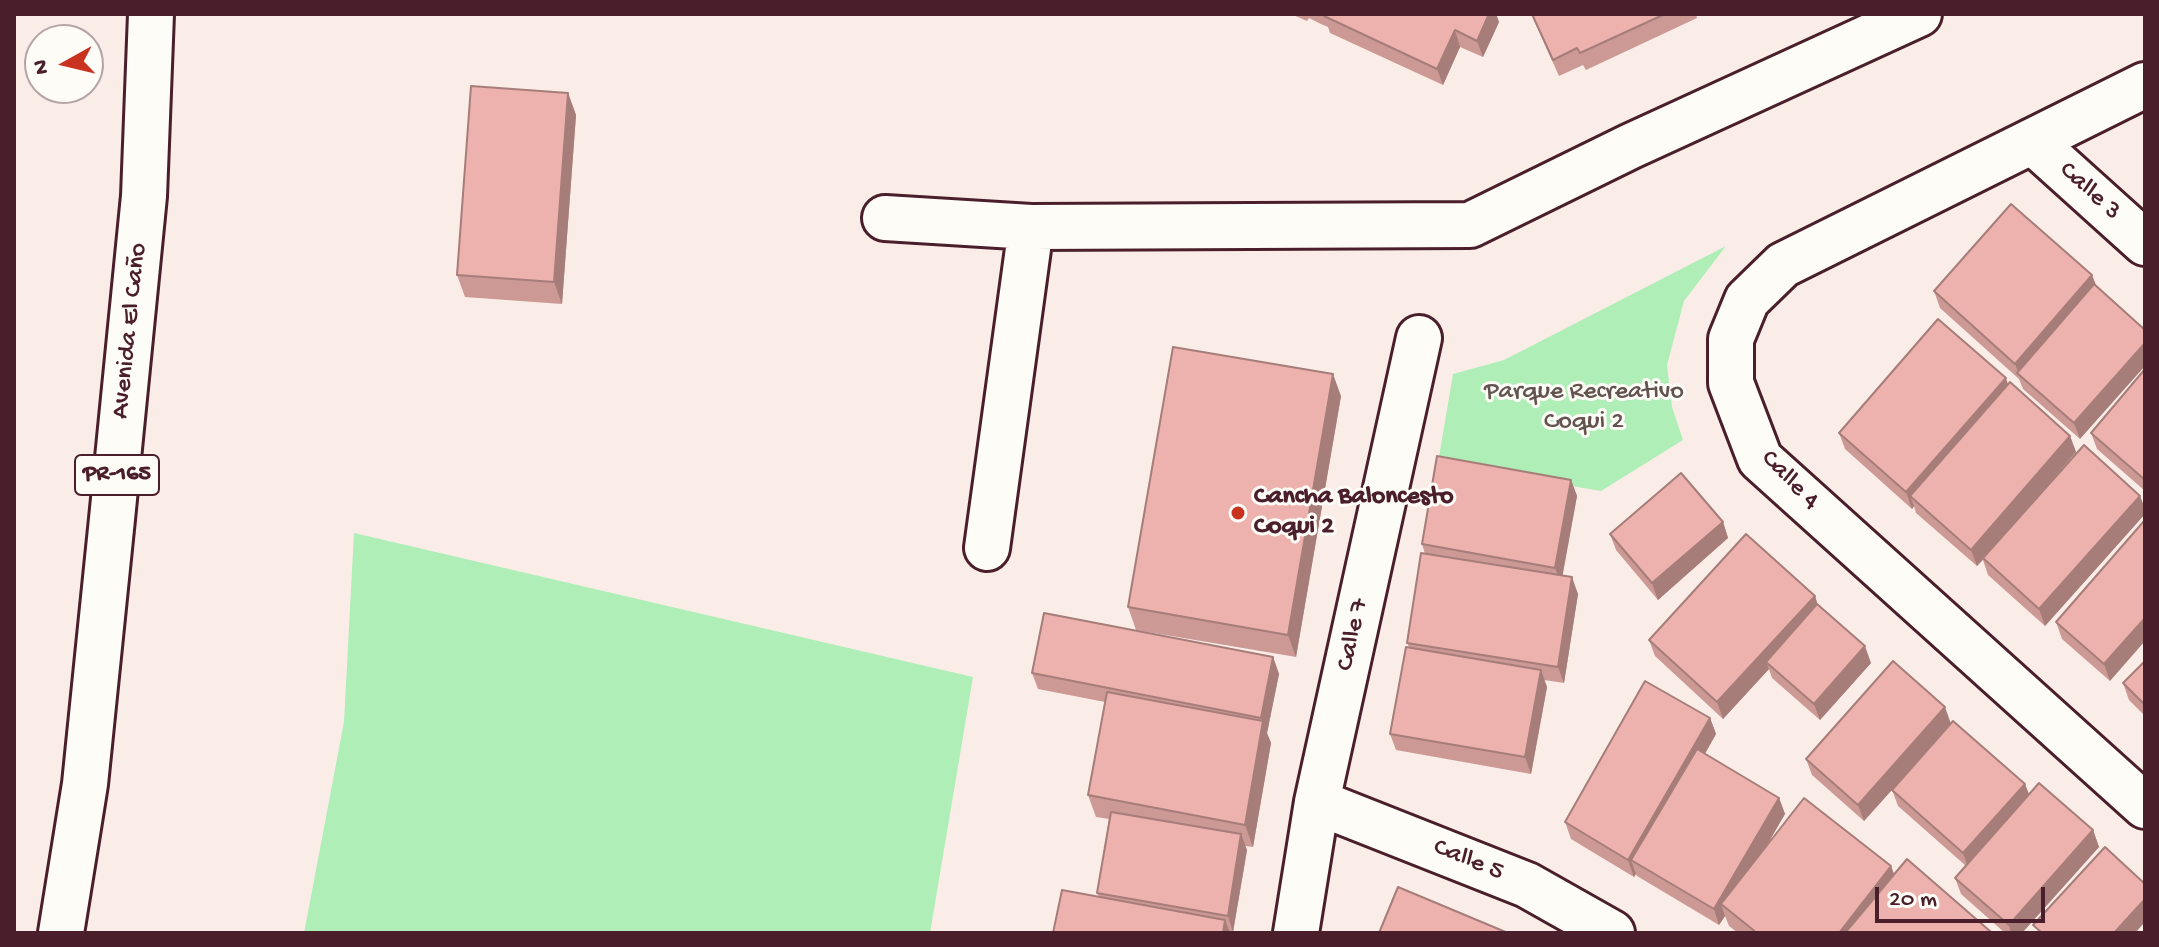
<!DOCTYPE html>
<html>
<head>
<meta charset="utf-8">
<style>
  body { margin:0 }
  #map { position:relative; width:2159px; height:947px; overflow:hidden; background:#faede8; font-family:"Gochi Hand",sans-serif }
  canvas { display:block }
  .frame { position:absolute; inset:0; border:16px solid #4a1f2b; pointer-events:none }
  .north { position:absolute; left:24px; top:24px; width:80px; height:80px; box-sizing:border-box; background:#fdfcf7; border:2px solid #b5a4a5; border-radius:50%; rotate:262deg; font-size:22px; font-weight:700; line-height:32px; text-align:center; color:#4a1f2b }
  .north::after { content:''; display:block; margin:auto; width:28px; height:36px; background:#c8321e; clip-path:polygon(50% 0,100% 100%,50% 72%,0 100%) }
  .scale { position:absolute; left:1875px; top:887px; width:170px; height:36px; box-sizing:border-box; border:4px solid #4a1f2b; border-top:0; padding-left:10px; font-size:24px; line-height:28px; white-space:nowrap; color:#4a1f2b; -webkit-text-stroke:6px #fdfcf7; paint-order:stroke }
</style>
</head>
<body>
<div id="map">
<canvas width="2159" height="947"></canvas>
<div class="frame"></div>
<div class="north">N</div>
<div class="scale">20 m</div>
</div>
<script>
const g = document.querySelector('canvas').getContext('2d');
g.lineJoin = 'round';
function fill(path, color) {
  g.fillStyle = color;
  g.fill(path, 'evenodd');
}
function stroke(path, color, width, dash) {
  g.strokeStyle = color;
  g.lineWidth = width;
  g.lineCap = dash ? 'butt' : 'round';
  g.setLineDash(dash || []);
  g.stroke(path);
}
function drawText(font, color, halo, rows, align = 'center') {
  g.font = font + ' "Gochi Hand",sans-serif';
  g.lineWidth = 6;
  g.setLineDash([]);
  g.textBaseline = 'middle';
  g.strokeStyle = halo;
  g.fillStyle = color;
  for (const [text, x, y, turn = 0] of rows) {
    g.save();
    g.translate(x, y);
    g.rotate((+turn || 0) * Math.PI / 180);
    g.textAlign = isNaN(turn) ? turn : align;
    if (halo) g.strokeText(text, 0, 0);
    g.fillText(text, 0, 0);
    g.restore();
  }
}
fill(new Path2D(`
  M1726,246L1684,301L1667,365L1672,407L1683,440L1601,491L1438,463L1453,374L1504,360Z
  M354,533L973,677L930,933H304L344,722Z`), '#afeeb6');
const street = new Path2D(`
  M2145,85L1783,265L1747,300L1731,339V383L1760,459L2145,806
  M2033,142L2145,243
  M885,218L1031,227L1470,225L1631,146L1919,14
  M987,548L1031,227
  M1317,802L1527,885L1612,933
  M1296,933L1317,802L1419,338`);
const highway = new Path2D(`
  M61,933L85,784L112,519L144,196L151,14`);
stroke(street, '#4a1f2b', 50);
stroke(highway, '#4a1f2b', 50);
stroke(street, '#fdfcf7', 44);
stroke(highway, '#fdfcf7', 44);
fill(new Path2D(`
  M1291,14H1496L1499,22L1483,57L1460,47L1443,85L1330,33L1328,27L1321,24L1309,18L1307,21Z
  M1531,14H1696L1697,18L1586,70L1583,65L1559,76Z
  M568,93L576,115L562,304L465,297L457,275Z
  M2092,275L2097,287L2080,439L2023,389L2019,379L1940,308L1934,291Z
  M2145,369V491L2097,449L2091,433Z
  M2008,384L2070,436L2076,452L2039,495L2145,508V514L2045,626L1988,575L1983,560L1977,566L1916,513L1914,506L1912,509L1845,449L1839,433Z
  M1341,396L1296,657L1136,630L1128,607Z
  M1571,480L1577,496L1562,576L1578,594L1564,683L1544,680L1547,687L1531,774L1396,750L1390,734L1409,647L1407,643L1425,554L1422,544Z
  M2144,521L2110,681L2062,639L2056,622Z
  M1723,522L1728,538L1658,600L1616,550L1610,534Z
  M1815,596L1818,605L1871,663L1820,720L1772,678L1769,669L1723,719L1655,656L1649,640Z
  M1273,657L1279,674L1267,733L1271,743L1253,847L1245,846L1247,850L1233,932L1099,897L1097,893L1109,819L1096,817L1088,795L1105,702L1038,689L1032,673Z
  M2145,661V716L2129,700L2123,683Z
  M1710,718L1716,734L1705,754L1779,798L1785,814L1767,845L1891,866L1894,874L1992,933H1738L1729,926L1725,916L1719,925L1637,876L1636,874L1634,877L1571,839L1565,822Z
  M1951,724L2025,784L2029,794L2093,830L2099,847L2022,933H2005L1961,894L1955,878L1966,866L1898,806L1892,790L1917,762L1864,821L1812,775L1806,759Z`), '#cc9995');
fill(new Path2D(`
  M1489,14H1496L1499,22L1483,57L1477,41Z
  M1455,30L1460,47L1443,85L1437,69Z
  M568,93L576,115L562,304L554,282Z
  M2092,275L2098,292L2019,374L2015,364Z
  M2145,343V366L2080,439L2074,423Z
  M1333,374L1341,396L1296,657L1288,635Z
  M2006,378L2011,394L1910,496L1914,506L1912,509L1906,492Z
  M2070,436L2076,452L1977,566L1971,550Z
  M1571,480L1577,496L1561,584L1555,568Z
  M2140,496L2145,508V514L2045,626L2039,609Z
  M1723,522L1728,538L1658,600L1652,583Z
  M1572,577L1578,594L1564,683L1558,667Z
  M1815,596L1820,613L1766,662L1769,669L1723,719L1717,702Z
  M2145,618V641L2110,681L2104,664Z
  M1865,646L1871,663L1820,720L1814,704Z
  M1273,657L1279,674L1267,733L1271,743L1253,847L1245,825L1263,723L1261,718Z
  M1541,670L1547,687L1531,774L1525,757Z
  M1945,707L1951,724L1864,821L1858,805Z
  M1710,718L1716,734L1640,866L1631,860L1636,874L1634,877L1628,860Z
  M2025,784L2031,800L1969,870L1963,853Z
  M1779,798L1785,814L1729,910L1721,904L1725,916L1719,925L1714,909Z
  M2093,830L2099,847L2022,933H2011L2009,925Z
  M1241,834L1247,850L1233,932L1228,916Z
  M1891,866L1899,888L1864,933H1839Z
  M2145,899V922L2135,933H2114Z
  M1225,920L1230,933H1223Z`), '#a67d79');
const building = new Path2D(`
  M1324,14H1489L1477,41L1455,30L1437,69L1324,16Z
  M1532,14H1665L1580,53L1577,48L1553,60Z
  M471,86L568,93L554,282L457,275Z
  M2011,204L2092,275L2015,364L1934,291Z
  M2094,284L2145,330V343L2074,423L2017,373Z
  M1938,319L2006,378L1906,492L1839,433Z
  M1173,347L1333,374L1288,635L1128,607Z
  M2145,369V480L2091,433Z
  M2010,382L2070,436L1971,550L1910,496Z
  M2084,445L2140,496L2039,609L1983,558Z
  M1437,456L1571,480L1555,568L1422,544Z
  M1681,473L1723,522L1652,583L1610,534Z
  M2144,521L2145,618L2104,664L2056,622Z
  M1746,534L1815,596L1717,702L1649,640Z
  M1421,553L1572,577L1558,667L1407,643Z
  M1817,604L1865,646L1814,704L1766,662Z
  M1044,613L1273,657L1261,718L1032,673Z
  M1406,647L1541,670L1525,757L1390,734Z
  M1893,661L1945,707L1858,805L1806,759Z
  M2145,661V705L2123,683Z
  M1645,681L1710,718L1628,860L1565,822Z
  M1107,692L1263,721L1245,825L1088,795Z
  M1953,721L2025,784L1963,853L1892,790Z
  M1697,749L1779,798L1714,909L1631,860Z
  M2039,783L2093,830L2009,925L1955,878Z
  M1804,798L1891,866L1839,933H1757L1721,904Z
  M1111,812L1241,834L1228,916L1097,893Z
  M2105,847L2145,884V899L2114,933H2042L2033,925Z
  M1907,859L1991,932L1990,933H1845Z
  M1398,887L1508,933H1379Z
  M1062,890L1225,920L1223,933H1053Z`);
fill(building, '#edb2ad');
stroke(building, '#a67d79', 2);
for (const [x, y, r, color] of [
  [1238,513,8,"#c8321e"]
]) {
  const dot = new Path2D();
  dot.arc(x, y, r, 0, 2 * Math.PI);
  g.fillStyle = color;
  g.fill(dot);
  stroke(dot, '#fdfcf7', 3);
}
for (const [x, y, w] of [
  [117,475,84]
]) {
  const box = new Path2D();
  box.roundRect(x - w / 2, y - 20, w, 40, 6);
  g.fillStyle = '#fdfcf7';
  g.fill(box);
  stroke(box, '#4a1f2b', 2);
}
drawText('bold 24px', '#4a1f2b', null, [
  ["PR-165",117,475]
]);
drawText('26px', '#4a1f2b', '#fdfcf7', [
  ["Calle 3",2089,192,42],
  ["Avenida El Caño",131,331,-84],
  ["Calle 4",1789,481,46],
  ["Calle 7",1354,635,-78],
  ["Calle 5",1468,861,22]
]);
drawText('26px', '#63534e', '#fdfcf7', [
  ["Parque Recreativo",1584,393],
  ["Coqui 2",1584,423]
]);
drawText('bold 26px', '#4a1f2b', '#fdfcf7', [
  ["Cancha Baloncesto",1254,498],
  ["Coqui 2",1254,528]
], 'left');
</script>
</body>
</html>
